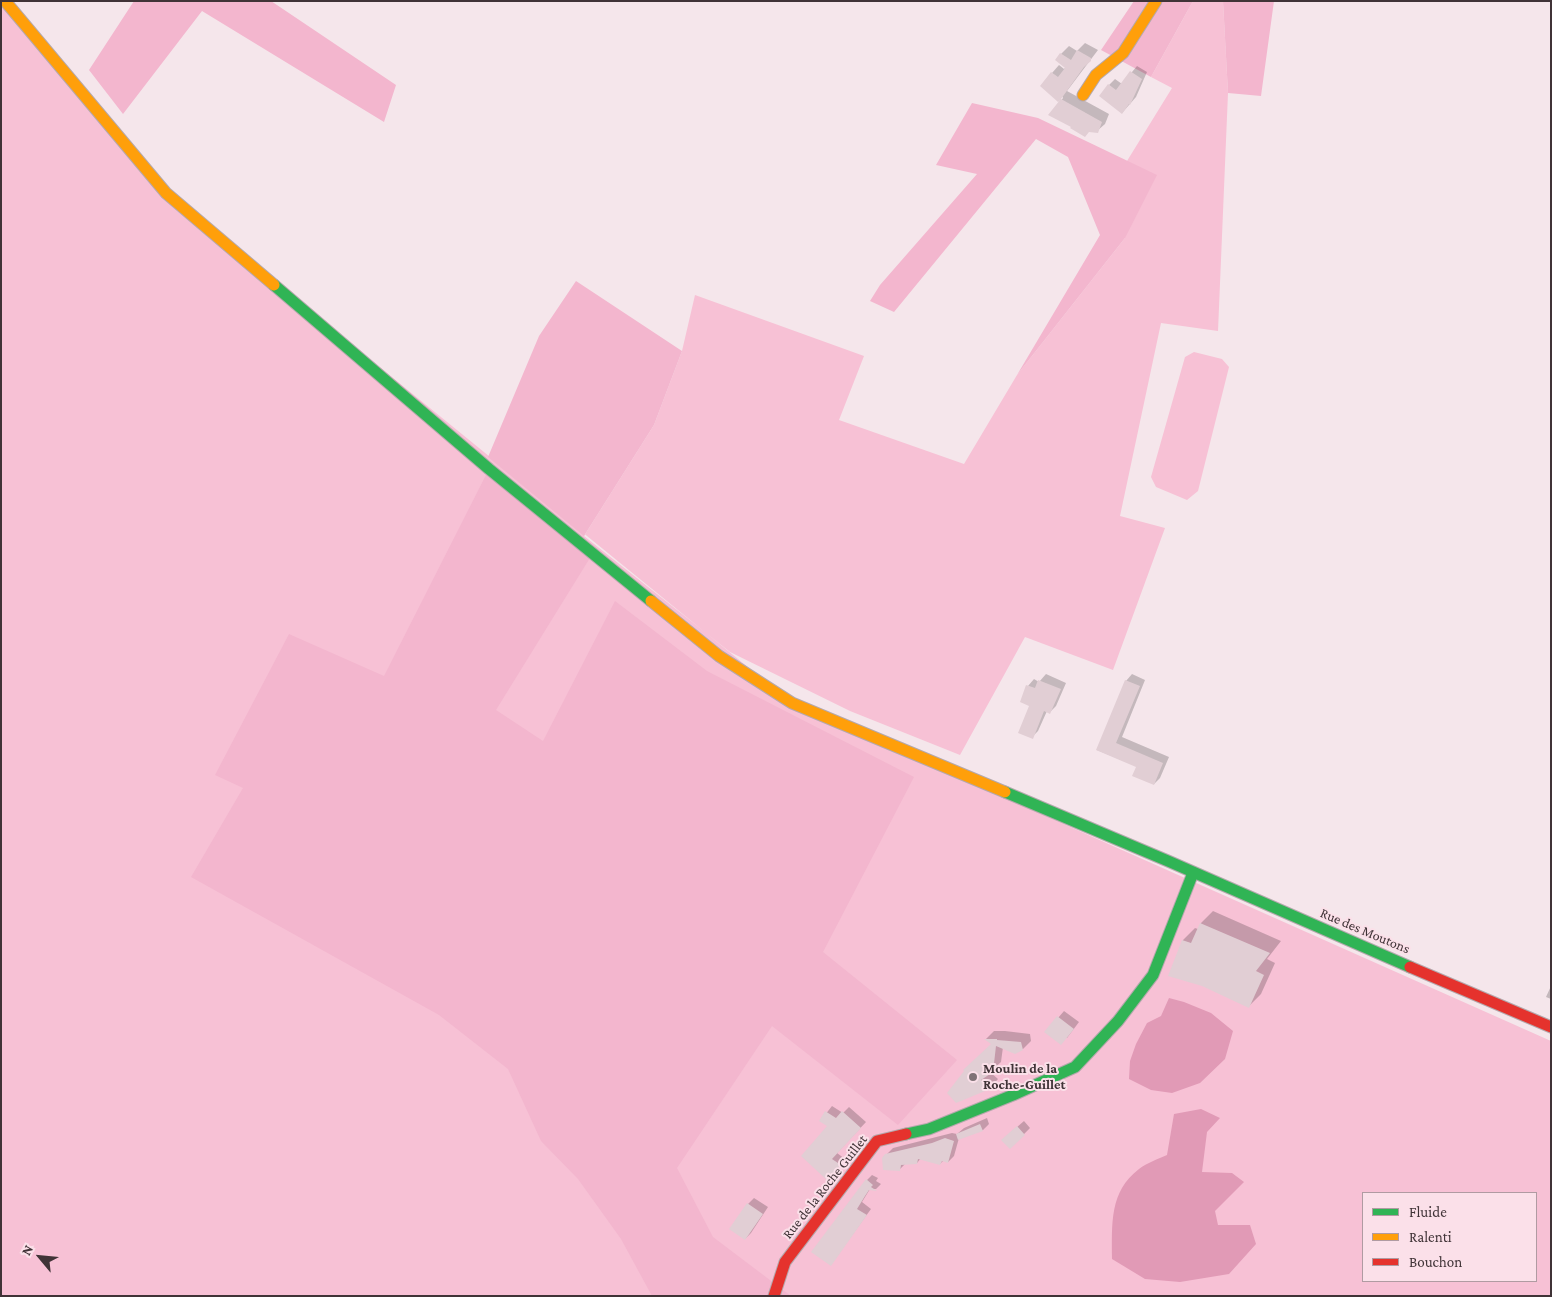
<!DOCTYPE html>
<html>
<head>
<meta charset="utf-8">
<style>
  body { margin:0 }
  #map { position:relative; width:1552px; height:1297px; overflow:hidden; background:#f5e6eb; font-family:"Crimson Pro",serif }
  canvas { display:block }
  .frame { position:absolute; inset:0; border:2px solid #403337; pointer-events:none }
  .legend { position:absolute; left:1362px; top:1192px; width:175px; height:90px; box-sizing:border-box; background:#fbe0e9; border:1px solid #b09ba2; margin:0; padding:6px 9px; list-style:none; font-size:15px; color:#403337 }
  .legend li { display:flex; align-items:center; gap:10px; height:25px }
  .legend b { width:25px; border:1px solid #b09ba2 }
  .north { position:absolute; left:15px; top:1232px; width:50px; height:50px; -webkit-text-stroke:4px #fbe0e9; paint-order:stroke; rotate:298deg; font-size:14px; font-weight:700; line-height:20px; text-align:center; color:#403337 }
  .north::after { content:''; display:block; margin:auto; width:18px; height:22px; background:#403337; clip-path:polygon(50% 0,100% 100%,50% 72%,0 100%) }
</style>
</head>
<body>
<div id="map">
<canvas width="1552" height="1297"></canvas>
<div class="frame"></div>
<ul class="legend">
<li><b style="height:6px;background:#30b455"></b>Fluide</li>
<li><b style="height:6px;background:#ff9f0a"></b>Ralenti</li>
<li><b style="height:6px;background:#e5322d"></b>Bouchon</li>
</ul>
<div class="north">N</div>
</div>
<script>
const g = document.querySelector('canvas').getContext('2d');
g.lineJoin = 'round';
function fill(path, color) {
  g.fillStyle = color;
  g.fill(path, 'evenodd');
}
function stroke(path, color, width, dash) {
  g.strokeStyle = color;
  g.lineWidth = width;
  g.lineCap = dash ? 'butt' : 'round';
  g.setLineDash(dash || []);
  g.stroke(path);
}
function drawText(font, color, halo, rows, align = 'center') {
  g.font = font + ' "Crimson Pro",serif';
  g.lineWidth = 4;
  g.setLineDash([]);
  g.textBaseline = 'middle';
  g.strokeStyle = halo;
  g.fillStyle = color;
  for (const [text, x, y, turn = 0] of rows) {
    g.save();
    g.translate(x, y);
    g.rotate((+turn || 0) * Math.PI / 180);
    g.textAlign = isNaN(turn) ? turn : align;
    if (halo) g.strokeText(text, 0, 0);
    g.fillText(text, 0, 0);
    g.restore();
  }
}
fill(new Path2D(`
  M1,1L166,193L792,703L1551,1041V1296H1ZM1363,1193H1536V1281H1363Z
  M1193,1H1223L1228,93L1218,331L1161,323L1120,516L1165,528L1113,670L1025,637L960,755L850,711L730,652L584,536L654,425L682,351L695,295L864,356L839,420L964,464L1017,375L1125,238L1127,161L1172,88L1151,77Z
  M1194,352L1222,359L1229,367L1198,491L1187,500L1156,487L1151,477L1185,357Z`), '#f7c1d5');
fill(new Path2D(`
  M134,1H271L396,85L384,122L202,11L123,114L89,70Z
  M1134,1H1193L1151,77L1101,50Z
  M1223,1H1274L1261,96L1228,93Z
  M972,103L1038,118L1157,175L1125,238L1017,375L1100,235L1068,157L1036,139L894,312L870,301L880,285L977,174L936,165Z
  M576,281L682,351L654,425L584,536L488,457L539,336Z
  M489,469L593,553L496,710L543,741L615,601L707,671L914,777L823,952L957,1060L898,1125L772,1026L677,1168L713,1237L791,1296H652L621,1239L578,1179L541,1141L508,1069L439,1015L191,877L243,788L215,775L289,634L384,676Z`), '#f3b6ce');
fill(new Path2D(`
  M1169,998L1184,1002L1211,1013L1233,1031L1225,1059L1200,1083L1172,1093L1151,1090L1129,1079L1130,1061L1136,1044L1147,1023L1161,1016Z
  M1201,1109L1220,1118L1207,1132L1202,1172L1232,1173L1244,1182L1215,1211L1218,1225H1250L1256,1244L1229,1274L1180,1282L1145,1279L1112,1259C1112,1224 1109,1192 1139,1169C1147,1163 1158,1159 1167,1155L1174,1114Z`), '#e19ab6');
fill(new Path2D(`
  M1085,43L1098,50L1067,91L1109,114L1105,124L1097,131L1073,126L1050,115L1063,98L1052,73L1059,65L1064,69L1066,67L1061,54L1069,46L1077,51Z
  M1137,66L1147,72L1136,97L1122,113L1109,85L1115,79L1122,84Z
  M1046,674L1066,683L1056,706L1050,712L1047,711L1038,731L1032,737L1031,705L1028,686L1034,679L1039,682Z
  M1132,674L1145,680L1122,737L1169,757L1160,778L1154,784L1138,767L1097,750L1126,681Z
  M1213,911L1281,941L1267,959L1275,963L1261,994L1249,1006L1203,985L1170,975L1183,940L1195,928L1198,929L1201,923Z
  M1551,986V999L1546,997Z
  M1064,1011L1079,1022L1067,1038L1046,1032Z
  M994,1031H1005L1030,1034L1031,1041L1023,1049L1003,1047L1001,1062L990,1072L998,1079L990,1088L956,1101L993,1043L986,1039Z
  M832,1106L843,1113L849,1107L866,1122L837,1153L845,1159L828,1179L829,1126L821,1120Z
  M987,1118L989,1124L983,1130L959,1138L954,1156L948,1162L944,1160L940,1164L921,1158L917,1163H906L900,1169L886,1155L893,1148L952,1133L957,1134L964,1128Z
  M1024,1121L1030,1128L1024,1134H1009Z
  M872,1175L878,1178L876,1181L881,1184L876,1189H870L862,1202L871,1209L831,1264L867,1180Z
  M754,1198L768,1207L751,1233L745,1239L748,1204Z`), '#0003');
fill(new Path2D(`
  M1077,50L1091,58V61L1084,67L1061,99L1102,122L1098,133L1089,132L1085,137L1070,128L1071,127L1048,115L1060,100L1058,102L1040,86L1051,72L1058,77L1065,68L1055,60L1060,53L1071,60Z
  M1130,71L1142,79L1130,105L1129,104L1122,114L1099,96L1108,84L1116,90Z
  M1038,680L1061,689L1050,714L1044,711L1033,739L1018,733L1029,706L1020,702L1026,685L1035,688Z
  M1125,680L1140,686L1116,743L1163,763L1154,785L1132,776L1136,767L1096,750Z
  M1200,923L1270,953L1256,971L1264,975L1249,1008L1202,986L1168,976L1182,940L1191,943Z
  M1057,1016L1074,1029L1061,1045L1044,1032Z
  M984,1039H997V1040L1021,1042L1023,1050L1015,1054L996,1046L993,1072L981,1080L990,1089L956,1103L947,1093L964,1071L963,1070L991,1044Z
  M825,1111L836,1118L842,1111L861,1128L832,1159L841,1165L828,1181L801,1156L827,1126L819,1121Z
  M980,1124L983,1131L958,1140L956,1134Z
  M1017,1126L1025,1135L1010,1149L1001,1140Z
  M945,1138L954,1141L948,1163L942,1161L940,1165L918,1159L917,1164L901,1165L900,1171L883,1170L882,1158L885,1154L932,1143Z
  M866,1179L873,1185L871,1187L877,1191L869,1190L865,1196L857,1209L867,1215L831,1266L811,1252Z
  M747,1203L763,1214L745,1240L729,1229Z`), '#e1ced4');
const fast = new Path2D(`
  M274,285L489,469L651,601
  M1005,792L1168,861L1410,967
  M906,1134L929,1129L1013,1095L1075,1067L1118,1021L1153,975L1193,873`);
const slow = new Path2D(`
  M5,1L166,193L274,285
  M1083,95L1096,75L1123,53L1156,1
  M651,601L719,656L792,703L1005,792`);
const jam = new Path2D(`
  M1410,967L1551,1027
  M774,1296L785,1262L877,1141L906,1134`);
stroke(fast, '#b4a8ac', 13);
stroke(slow, '#b4a8ac', 13);
stroke(jam, '#b4a8ac', 13);
stroke(fast, '#30b455', 11);
stroke(slow, '#ff9f0a', 11);
stroke(jam, '#e5322d', 11);
for (const [x, y, r, color] of [
  [973,1077,5,"#7f7276"]
]) {
  const dot = new Path2D();
  dot.arc(x, y, r, 0, 2 * Math.PI);
  g.fillStyle = color;
  g.fill(dot);
  stroke(dot, '#fbe0e9', 2);
}
drawText('14px', '#403337', '#fbe0e9', [
  ["Rue des Moutons",1365,931,23],
  ["Rue de la Roche Guillet",825,1187,-52]
]);
drawText('bold 14px', '#403337', '#fbe0e9', [
  ["Moulin de la",983,1069],
  ["Roche-Guillet",983,1085]
], 'left');
</script>
</body>
</html>
